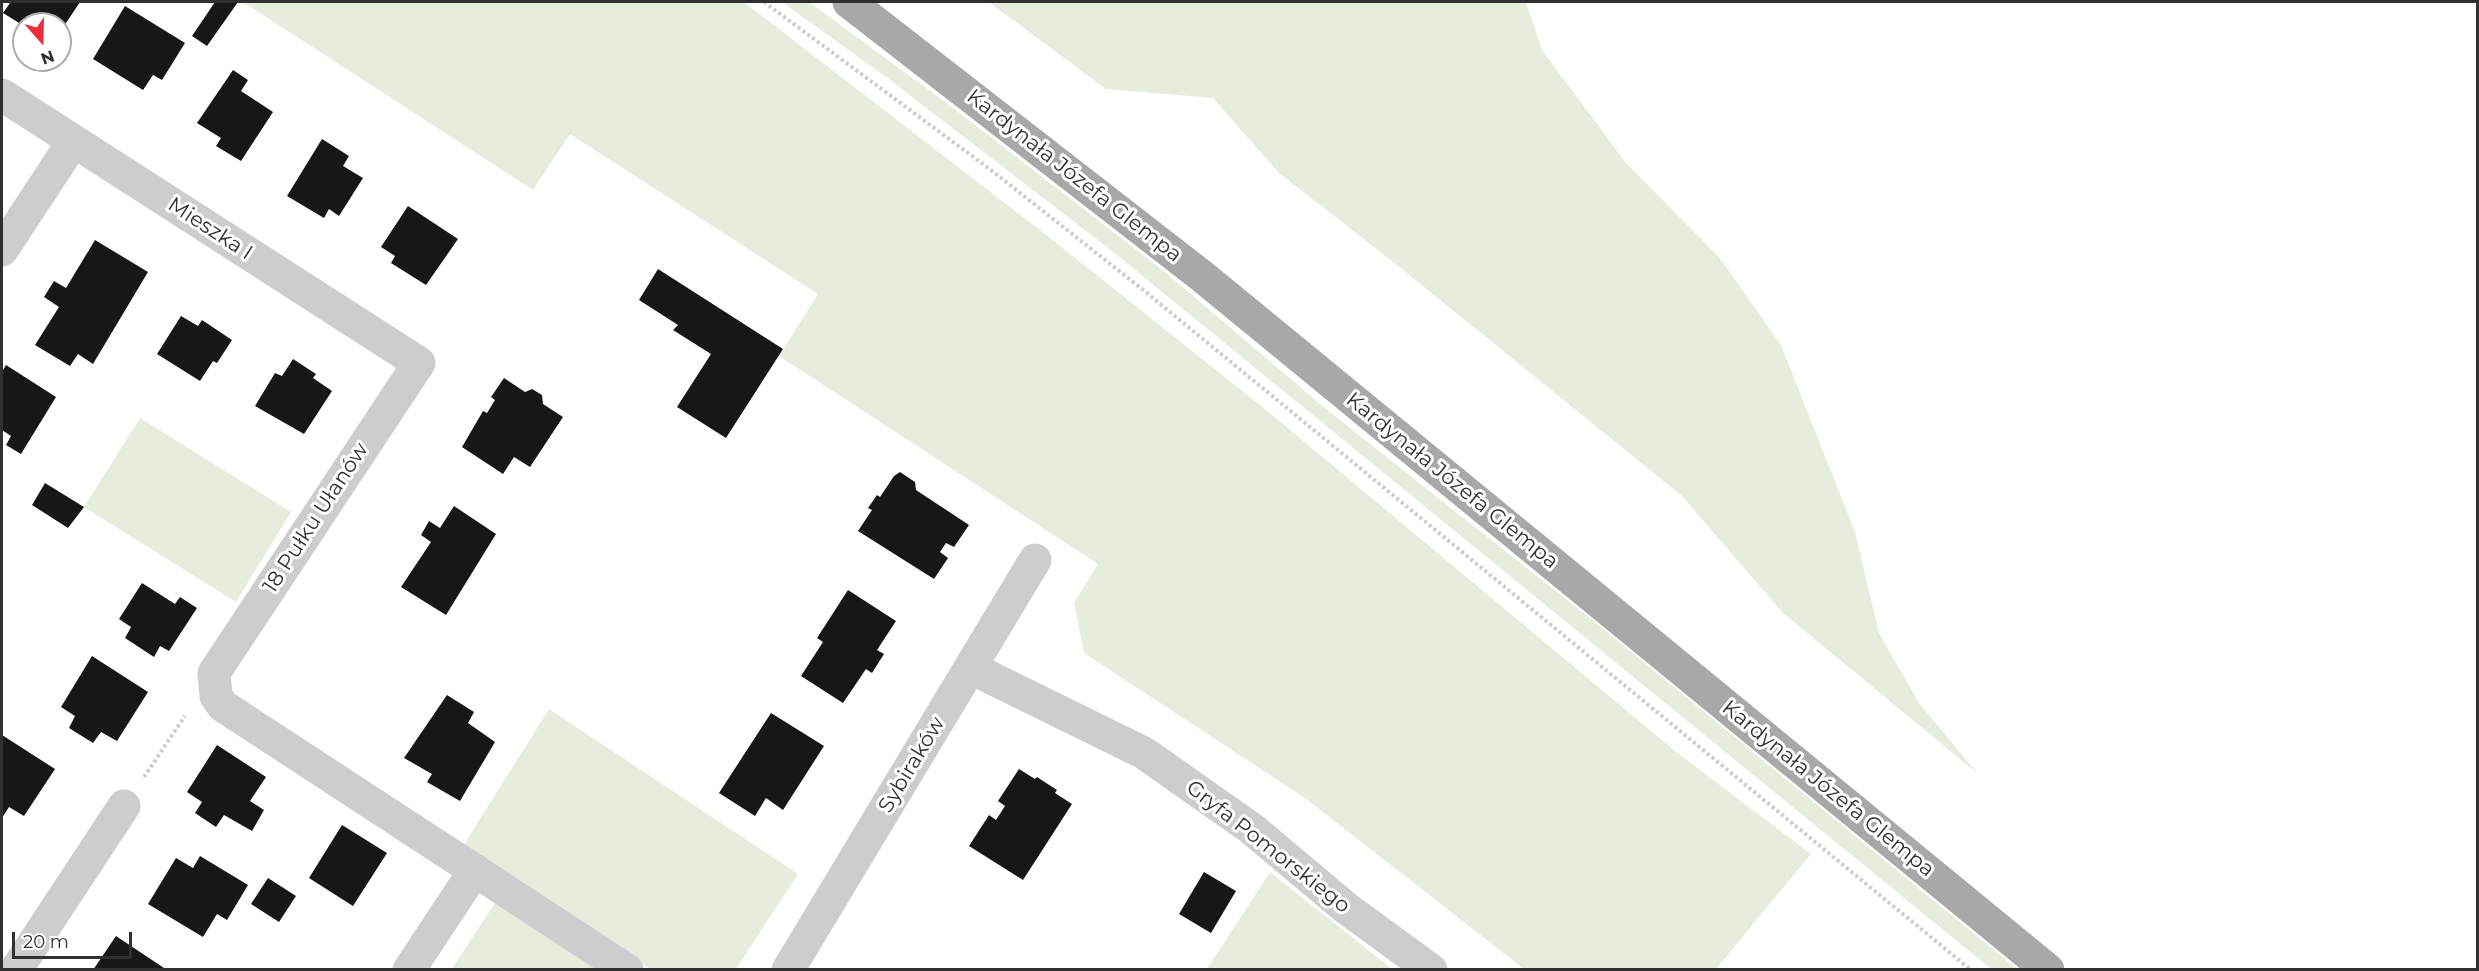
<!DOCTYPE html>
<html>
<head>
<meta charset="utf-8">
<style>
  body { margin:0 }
  #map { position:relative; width:2479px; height:971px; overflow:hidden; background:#fff; font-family:Montserrat,sans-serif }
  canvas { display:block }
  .frame { position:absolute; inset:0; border:3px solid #303030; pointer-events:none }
  .north { position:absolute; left:12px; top:12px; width:60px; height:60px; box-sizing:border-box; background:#fff; border:2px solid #acacac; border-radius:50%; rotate:160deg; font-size:16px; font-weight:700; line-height:24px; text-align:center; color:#303030 }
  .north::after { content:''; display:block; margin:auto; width:21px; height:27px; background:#ea2e3d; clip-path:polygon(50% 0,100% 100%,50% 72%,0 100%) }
  .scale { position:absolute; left:12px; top:932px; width:120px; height:27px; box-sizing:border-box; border:3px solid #303030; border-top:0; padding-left:8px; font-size:18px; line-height:21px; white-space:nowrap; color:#303030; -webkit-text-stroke:4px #fff; paint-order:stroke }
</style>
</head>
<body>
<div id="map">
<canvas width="2479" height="971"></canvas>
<div class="frame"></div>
<div class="north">N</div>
<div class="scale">20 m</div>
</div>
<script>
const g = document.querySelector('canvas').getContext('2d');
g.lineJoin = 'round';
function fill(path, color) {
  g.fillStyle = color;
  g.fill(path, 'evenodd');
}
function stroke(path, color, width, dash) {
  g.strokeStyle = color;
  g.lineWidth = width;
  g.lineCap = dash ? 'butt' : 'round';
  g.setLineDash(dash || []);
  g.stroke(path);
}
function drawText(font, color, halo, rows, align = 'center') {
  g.font = font + ' Montserrat,sans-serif';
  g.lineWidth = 6;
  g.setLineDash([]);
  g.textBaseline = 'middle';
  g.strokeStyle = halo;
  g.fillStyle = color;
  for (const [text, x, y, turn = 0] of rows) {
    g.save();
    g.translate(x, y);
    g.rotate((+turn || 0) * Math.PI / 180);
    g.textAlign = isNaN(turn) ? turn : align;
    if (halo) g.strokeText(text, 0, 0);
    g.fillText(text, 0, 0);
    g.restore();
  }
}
fill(new Path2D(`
  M243,2H744L1045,234L1265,409L1675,751L1811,854L1716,969H1524L1305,798L1084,653L1074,603L1098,564L779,356L818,294L570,134L533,190Z
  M782,2H809L948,104L1165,272L1326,409L1586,615L2017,969H1991L1112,251L886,77Z
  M989,2H1526L1542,50L1626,163L1719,257L1781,345L1855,532L1879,633L1919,703L1978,774L1782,612L1682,496L1402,269L1279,173L1213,98L1106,89Z
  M140,418L291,512L236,602L84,507Z
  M549,709L798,874L736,969H650L463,846Z
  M1270,872L1392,969H1207Z
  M497,900L599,964L595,970H451Z`), '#e6eddd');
fill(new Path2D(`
  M7,2H80L60,32V24H24V26L3,13L10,3Z
  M215,2H238L207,46L192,36Z
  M125,6L185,43L162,80L153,75L143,90L93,59Z
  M233,70L248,80L241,91L273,112L241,161L216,146L221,138L197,123Z
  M322,139L349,156L343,166L363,178L339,216L329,209L324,218L287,196Z
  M408,206L458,239L426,285L391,263L395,256L381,247Z
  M95,240L148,272L93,364L78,354L70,366L35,345L59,307L44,297L54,281L66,288Z
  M658,269L783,349L726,438L677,407L711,354L673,330L678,325L639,300Z
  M181,316L198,326L202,320L232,340L217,363L213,361L200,381L157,354Z
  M293,359L316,374L313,378L332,391L304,434L255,406L275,373L282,376Z
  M6,365L56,397L21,454L6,445L11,436L2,430V372Z
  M504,378L525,392L532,389L542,395L543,404L563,417L530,467L514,457L503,474L462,447L483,411L487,413L495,400L491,397Z
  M900,472L915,482L916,490L969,525L954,547L946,543L940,552L948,558L934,579L858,531L872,510L868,508L877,495L880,497L894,476Z
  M45,483L84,507L68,528L32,505Z
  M454,506L496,534L446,615L401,587L431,542L421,535L429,521L440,528Z
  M142,583L175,604L180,597L197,608L169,651L160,646L154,657L125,638L131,627L119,619Z
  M848,590L896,621L877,650L884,654L872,673L866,669L843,703L801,676L823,642L817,638Z
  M92,656L148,692L117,741L101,732L93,743L69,728L75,716L61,707Z
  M447,695L474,712L468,723L495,742L460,801L427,782L432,774L404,758Z
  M771,713L824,746L783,810L766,798L755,816L719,793Z
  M2,735L55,769L24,816L9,807L2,818Z
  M217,745L266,777L250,801L264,810L252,831L224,815L216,827L195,813L202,802L187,792Z
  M1019,769L1035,779L1037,777L1057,790L1055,793L1072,804L1023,880L969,846L989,815L996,820L1005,806L998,801Z
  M342,825L387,853L353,906L309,878Z
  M200,856L248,885L227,920L217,914L203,937L148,904L176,858L193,868Z
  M1204,872L1236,891L1211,933L1179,914Z
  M268,878L296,896L279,922L251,904Z
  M116,936L167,970H93Z`), '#171717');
stroke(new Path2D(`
  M764,2L991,170L1142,289L1971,970
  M144,777L185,716`), '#cdcdcd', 4, [3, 3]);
stroke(new Path2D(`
  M2,95L419,363L214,673L216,696L223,706L627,970
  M2,250L73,142
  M971,668L1144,753L1252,829L1346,908L1431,970
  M16,970L124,806
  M409,970L475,870
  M788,970L1035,560`), '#cdcdcd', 33);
stroke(new Path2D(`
  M849,2L1203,277L2048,970`), '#a8a8a8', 33);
drawText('21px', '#303030', '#fff', [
  ["Kardynała Józefa Glempa",1074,176,38],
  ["Mieszka I",210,229,33],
  ["Kardynała Józefa Glempa",1452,481,39],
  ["18 Pułku Ułanów",316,518,-57],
  ["Sybiraków",912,765,-59],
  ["Kardynała Józefa Glempa",1828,789,39],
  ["Gryfa Pomorskiego",1268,847,38]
]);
</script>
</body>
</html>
